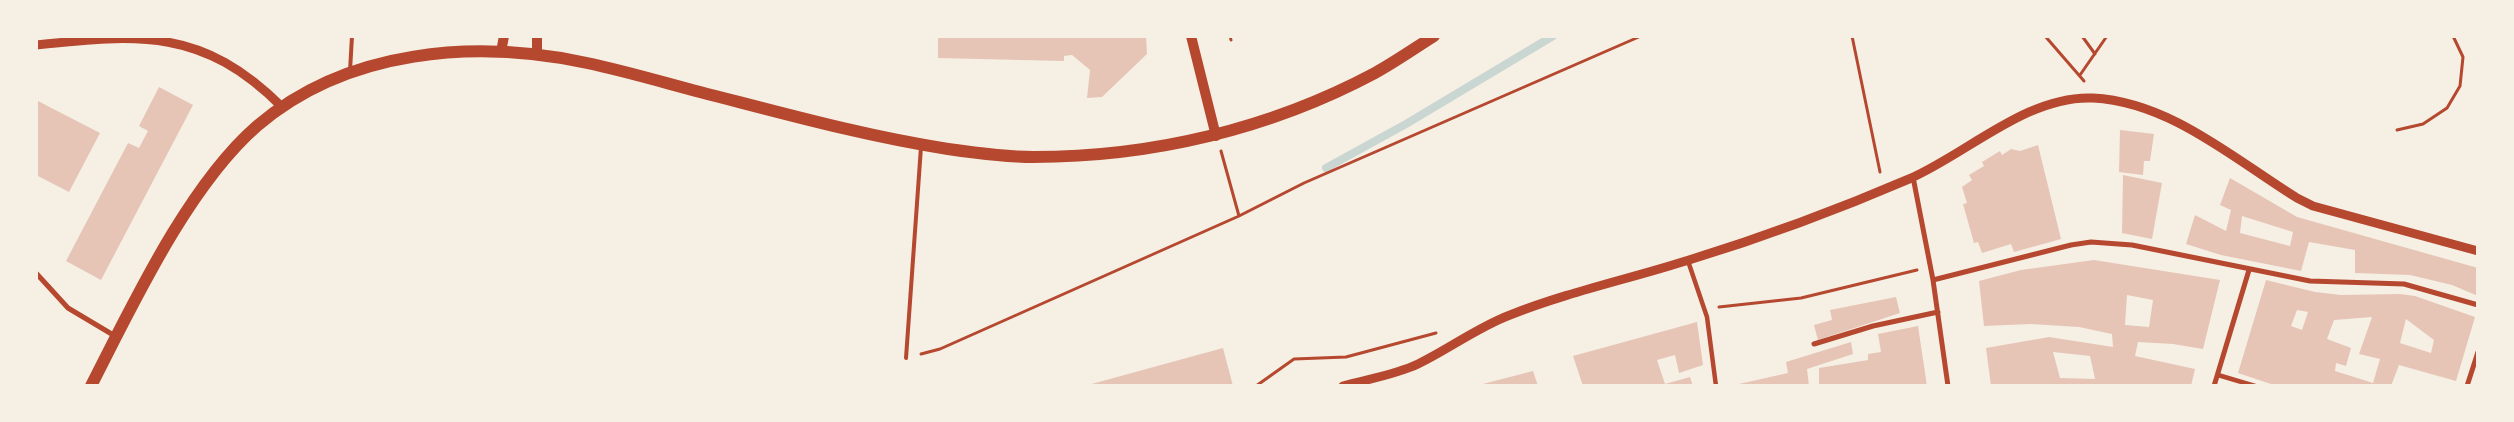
<!DOCTYPE html>
<html>
<head>
<meta charset="utf-8">
<style>
  body { margin:0 }
  #map { position:relative; width:2514px; height:422px; overflow:hidden; background:#f6efe4; font-family:"Work Sans",sans-serif }
  canvas { display:block }
  .frame { position:absolute; inset:0; border:38px solid #f6efe4; pointer-events:none }
</style>
</head>
<body>
<div id="map">
<canvas width="2514" height="422"></canvas>
<div class="frame"></div>
</div>
<script>
const g = document.querySelector('canvas').getContext('2d');
g.lineJoin = 'round';
function stroke(path, color, width, dash) {
  g.strokeStyle = color;
  g.lineWidth = width;
  g.lineCap = dash ? 'butt' : 'round';
  g.setLineDash(dash || []);
  g.stroke(path);
}
function fill(path, color) {
  g.fillStyle = color;
  g.fill(path, 'evenodd');
}
stroke(new Path2D(`
  M1326,168L1406,124L1553,36`), '#c9d6d2', 8);
fill(new Path2D(`
  M938,36H1146L1147,54L1102,97L1087,98L1090,70L1072,55L1064,56V61L938,58Z
  M159,87L193,105L101,280L66,261L128,143L139,148L148,131L139,126Z
  M36,100L100,133L69,192L36,175Z
  M2120,130L2154,134L2150,161H2144L2143,175L2119,172Z
  M2038,145L2061,239L2014,252L2011,244L1982,253L1978,242L1974,243L1963,204L1967,203L1962,187L1972,180L1969,175L1984,166L1982,162L2000,151L2002,155L2011,149L2020,151Z
  M2123,175L2162,183L2152,239L2122,233Z
  M2230,178L2297,217L2478,268V296L2452,285L2410,275L2355,273V250L2309,242L2301,271L2221,255L2186,244L2195,215L2226,231L2231,210L2220,205ZM2242,216L2293,232L2290,246L2240,233Z
  M2094,260L2220,280L2203,349L2173,344L2138,342L2135,356L2195,369L2191,386H1991L1986,348L2049,337L2113,347L2112,334L2079,327L2031,324L1984,326L1979,281L2021,270ZM2127,295L2153,300L2149,327L2125,325ZM2053,352L2090,356L2095,379L2060,378Z
  M2266,280L2315,292L2341,295L2400,294L2415,296L2475,317L2456,381L2399,365L2391,386H2277L2238,373ZM2297,310L2308,312L2302,330L2291,326ZM2372,317L2359,354L2380,359L2373,383L2335,371L2336,363L2346,366L2351,348L2327,339L2334,320ZM2406,319L2434,340L2431,353L2400,343Z
  M1896,297L1900,313L1818,340L1814,325L1832,320L1830,310Z
  M1697,322L1703,365L1679,373L1675,355L1657,360L1665,384L1690,377L1693,386H1583L1573,356Z
  M1918,326L1927,386H1815L1819,384V368L1868,360V354L1881,352L1878,334Z
  M1851,342L1853,354L1807,369L1809,386H1730L1788,373L1786,362Z
  M1223,348L1233,386H1088V385Z
  M1533,371L1538,386H1479V385Z`), '#e6c5b7');
stroke(new Path2D(`
  M1230,36L1231,40
  M1852,36L1880,172
  M2045,36L2084,81
  M2082,36L2095,54
  M2080,75L2107,36
  M2397,130L2423,124L2447,108L2460,86L2463,57L2453,36
  M1221,151L1239,216
  M1719,307L1801,298L1917,270
  M921,354L940,349L1239,216L1304,183L1641,36
  M1256,386L1294,359L1346,357L1436,333`), '#b5482f', 3);
stroke(new Path2D(`
  M350,71L352,36
  M906,358L921,147`), '#b5482f', 4);
stroke(new Path2D(`
  M1688,261L1707,317L1716,386
  M2218,375L2255,386`), '#b5482f', 4.5);
stroke(new Path2D(`
  M1913,177L1933,280L1948,386
  M36,273L68,308L115,336
  M1933,280L2071,245L2091,242L2132,245L2310,281L2404,284L2478,305
  M1814,344L1873,326L1938,312
  M2214,386L2249,270
  M2467,386L2478,352`), '#b5482f', 5);
stroke(new Path2D(`
  M36,45C140,34 203,28 282,107
  M1343,386C1367,379 1395,375 1418,364C1449,349 1478,327 1510,315C1568,292 1629,279 1689,260C1764,237 1837,210 1909,179C1967,154 2027,95 2093,98C2170,102 2234,159 2297,198L2313,206L2478,251`), '#b5482f', 9);
stroke(new Path2D(`
  M537,36V55
  M1191,36L1216,136
  M501,52L504,36`), '#b5482f', 10);
stroke(new Path2D(`
  M91,386C133,304 188,186 257,126C347,49 475,39 587,63C625,71 662,82 700,92C782,113 864,136 948,149C976,153 1005,157 1033,157C1152,157 1270,129 1375,73C1395,62 1415,48 1434,36`), '#b5482f', 12);
</script>
</body>
</html>
